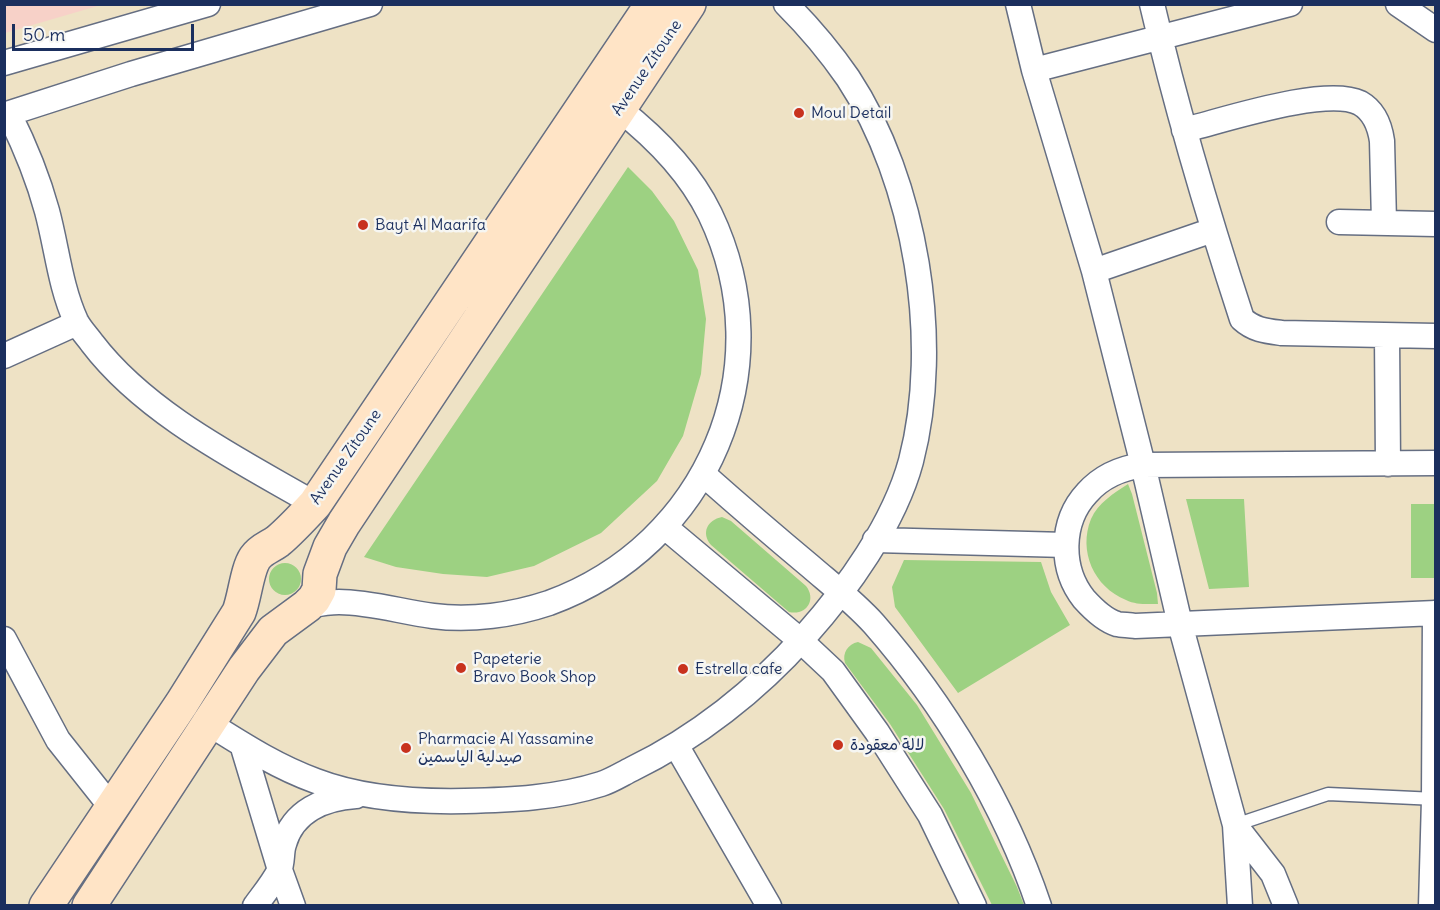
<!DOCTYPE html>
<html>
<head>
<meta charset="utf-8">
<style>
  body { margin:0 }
  #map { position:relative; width:1440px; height:910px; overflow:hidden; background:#eee2c5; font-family:Delius,sans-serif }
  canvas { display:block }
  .frame { position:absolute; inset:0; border:6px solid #1b2f5e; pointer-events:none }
  .scale { position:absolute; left:12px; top:24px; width:182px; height:27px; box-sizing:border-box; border:3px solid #1b2f5e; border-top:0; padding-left:8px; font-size:18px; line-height:21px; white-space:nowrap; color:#1b2f5e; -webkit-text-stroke:4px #f6f6f2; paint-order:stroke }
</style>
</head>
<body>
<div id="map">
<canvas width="1440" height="910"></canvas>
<div class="frame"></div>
<div class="scale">50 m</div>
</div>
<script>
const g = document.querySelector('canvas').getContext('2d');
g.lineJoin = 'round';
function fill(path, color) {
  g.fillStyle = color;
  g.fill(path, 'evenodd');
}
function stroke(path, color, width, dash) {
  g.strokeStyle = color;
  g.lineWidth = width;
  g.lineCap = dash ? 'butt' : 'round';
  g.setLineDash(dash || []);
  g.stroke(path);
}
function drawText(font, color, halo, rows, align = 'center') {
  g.font = font + ' Delius,"Playpen Sans Arabic",sans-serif';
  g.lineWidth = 5;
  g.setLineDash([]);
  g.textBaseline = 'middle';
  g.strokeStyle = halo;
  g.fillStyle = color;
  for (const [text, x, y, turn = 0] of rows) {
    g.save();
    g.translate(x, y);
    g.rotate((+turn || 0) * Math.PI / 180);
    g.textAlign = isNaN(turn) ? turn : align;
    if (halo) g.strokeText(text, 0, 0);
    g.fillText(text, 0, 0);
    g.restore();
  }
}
fill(new Path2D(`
  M5,4H101V5L5,33Z`), '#f7d1c8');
fill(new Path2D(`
  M628,167L652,191L674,221L698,270L706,319L701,374L683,436L657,481L601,533L534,566L487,577L443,574L396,567L364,557Z
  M1128,484L1132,494L1157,593L1158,604C1147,604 1136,605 1126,600C1094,587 1078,551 1091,519C1098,503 1114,493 1128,484Z
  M1186,499H1244L1249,587L1209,589Z
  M1411,504H1435V578H1411Z
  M722,517L731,521L806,586C817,600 806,616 789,612L711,545C701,533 707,520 722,517Z
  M904,560L1041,562L1051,592L1070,625L958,693L895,607L892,587Z
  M269 579a16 16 0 1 1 32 0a16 16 0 1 1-32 0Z
  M858,642L871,648L917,705L971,793L1017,887L1024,905H992L944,809L890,724L845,663C842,653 848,644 858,642Z`), '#9dd182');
const lane = new Path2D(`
  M1235,825L1328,794L1436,799`);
const street = new Path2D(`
  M1018,4L1034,70L1094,271L1143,465L1180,624L1235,825L1240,906
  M1152,4C1177,111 1208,215 1242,319C1254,330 1266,331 1282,333L1436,336
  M1398,4L1436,30
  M4,63L208,4
  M1034,70L1290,4
  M9,114C25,146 38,178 47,211C57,248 60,286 76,321C80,329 87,336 92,343C146,414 239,460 315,504
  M4,115L131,74L370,4
  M1184,130C1222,121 1325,86 1360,103C1374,111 1380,127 1382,141L1384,222
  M1339,222L1436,224
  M1094,271L1213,230
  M1387,336L1388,464
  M4,356L77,323
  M1436,463L1143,465C1122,468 1101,477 1087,493C1060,522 1060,569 1084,599C1093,609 1104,620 1117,624C1122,625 1129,625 1135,626L1436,613
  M703,474C738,505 774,536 810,566C832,585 855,603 874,624C944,704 1005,805 1039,906
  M665,527L801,641L833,671L877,732L930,815L974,906
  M875,540L1066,545
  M307,606C318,604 328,602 339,602C370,602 402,612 433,616C471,621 513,615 549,603C708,545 784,368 710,214C689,171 656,138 619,109
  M4,639L58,740L112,808
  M208,723C243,745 277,767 316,781C363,799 416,802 465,801C511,800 557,798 601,784C611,781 622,774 632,769C696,738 757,690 805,636C847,589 894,524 911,461C942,342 916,181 848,78C830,52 809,27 786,4
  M242,744L280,870L293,906
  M676,745L769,906
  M1235,825L1273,874L1286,906
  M255,906C263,895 273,883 279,871C283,863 281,852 284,844C293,811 324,798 356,796
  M1431,906L1434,799L1435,613`);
const secondary = new Path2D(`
  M46,906L182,703L239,612C245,596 247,570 255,558C261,549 270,547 278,541C291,530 303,517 315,504L652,4
  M89,906L244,669L273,631L307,606L314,599L319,590L320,574L330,547L344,523L689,4`);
stroke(lane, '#656e82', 15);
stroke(street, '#656e82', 27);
stroke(secondary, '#656e82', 36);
stroke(lane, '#fff', 12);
stroke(street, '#fff', 24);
stroke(secondary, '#ffe4c6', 33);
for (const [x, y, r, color] of [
  [799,113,6,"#c8321e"],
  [363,225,6,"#c8321e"],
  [461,668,6,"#c8321e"],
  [683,669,6,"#c8321e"],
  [838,745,6,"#c8321e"],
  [406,748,6,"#c8321e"]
]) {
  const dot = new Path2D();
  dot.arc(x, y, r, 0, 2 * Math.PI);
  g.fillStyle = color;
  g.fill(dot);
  stroke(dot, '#f6f6f2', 2);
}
drawText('16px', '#1b2f5e', '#f6f6f2', [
  ["Avenue Zitoune",647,68,-56],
  ["Avenue Zitoune",346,457,-55]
]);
drawText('16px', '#1b2f5e', '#f6f6f2', [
  ["Moul Detail",811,113],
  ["Bayt Al Maarifa",375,225],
  ["Papeterie",473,659],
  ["Bravo Book Shop",473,677],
  ["Estrella cafe",695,669],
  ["Pharmacie Al Yassamine",418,739],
  ["صيدلية الياسمين",418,757],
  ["لالة معقودة",850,745]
], 'left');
</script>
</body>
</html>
